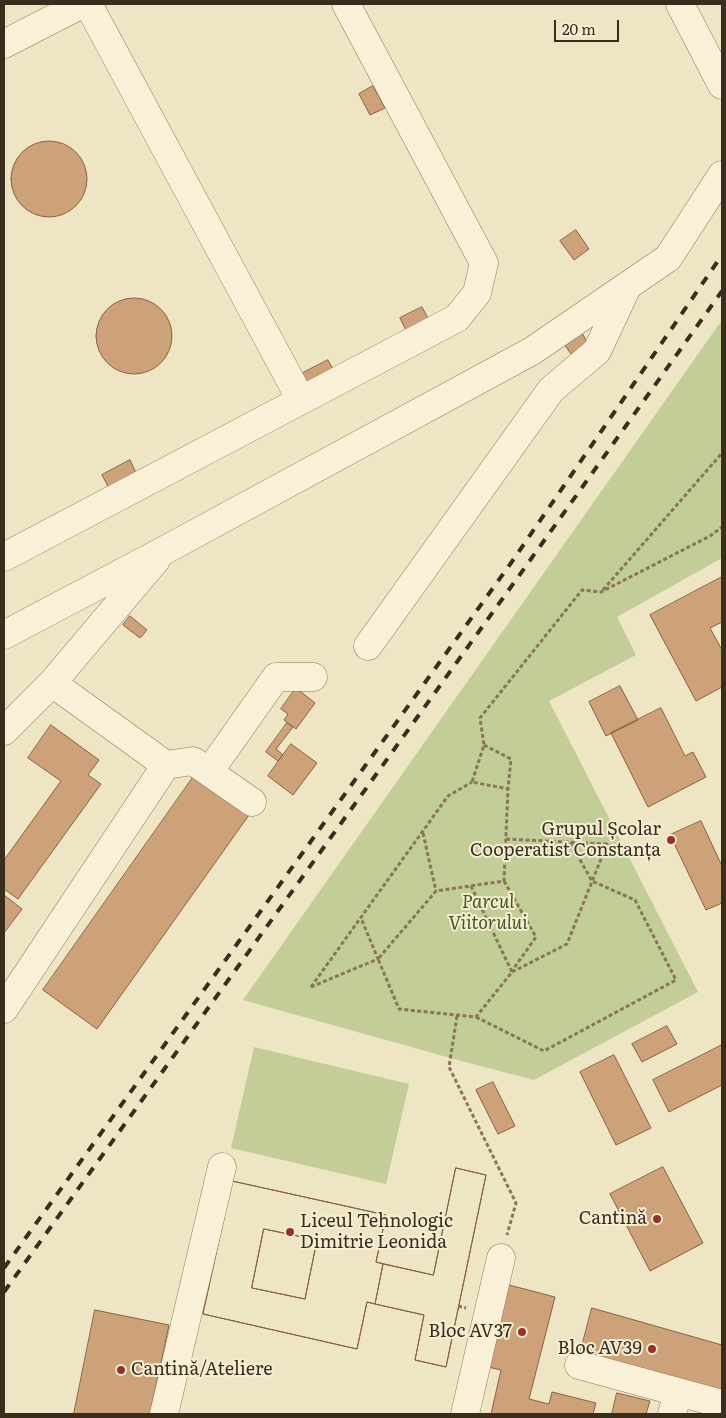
<!DOCTYPE html>
<html>
<head>
<meta charset="utf-8">
<style>
  body { margin:0 }
  #map { position:relative; width:726px; height:1418px; overflow:hidden; background:#eee5c4; font-family:Literata,serif }
  canvas { display:block }
  .frame { position:absolute; inset:0; border:5px solid #392d1e; pointer-events:none }
  .scale { position:absolute; left:554px; top:20px; width:65px; height:22px; box-sizing:border-box; border:2px solid #392d1e; border-top:0; padding-left:6px; font-size:15px; line-height:18px; white-space:nowrap; color:#392d1e; -webkit-text-stroke:4px #f6eed3; paint-order:stroke }
</style>
</head>
<body>
<div id="map">
<canvas width="726" height="1418"></canvas>
<div class="frame"></div>
<div class="scale">20 m</div>
</div>
<script>
const g = document.querySelector('canvas').getContext('2d');
g.lineJoin = 'round';
function fill(path, color) {
  g.fillStyle = color;
  g.fill(path, 'evenodd');
}
function stroke(path, color, width, dash) {
  g.strokeStyle = color;
  g.lineWidth = width;
  g.lineCap = dash ? 'butt' : 'round';
  g.setLineDash(dash || []);
  g.stroke(path);
}
function drawText(font, color, halo, rows, align = 'center') {
  g.font = font + ' Literata,serif';
  g.lineWidth = 4;
  g.setLineDash([]);
  g.textBaseline = 'middle';
  g.strokeStyle = halo;
  g.fillStyle = color;
  for (const [text, x, y, turn = 0] of rows) {
    g.save();
    g.translate(x, y);
    g.rotate((+turn || 0) * Math.PI / 180);
    g.textAlign = isNaN(turn) ? turn : align;
    if (halo) g.strokeText(text, 0, 0);
    g.fillText(text, 0, 0);
    g.restore();
  }
}
fill(new Path2D(`
  M722,320V558L617,617L636,655L549,701L698,992L534,1080L454,1059L243,1000Z
  M254,1047L409,1084L386,1184L231,1148Z`), '#c3cd97');
const building = new Path2D(`
  M373,86L385,108L370,115L359,94Z
  M11 179a38 38 0 1 1 76 0a38 38 0 1 1-76 0Z
  M576,230L589,249L574,260L560,241Z
  M96 336a38 38 0 1 1 76 0a38 38 0 1 1-76 0Z
  M422,307L429,320L407,332L400,318Z
  M582,333L588,344L571,354L564,344Z
  M328,360L336,375L309,389L301,374Z
  M130,460L137,475L110,490L102,475Z
  M722,577V622L710,628L722,650V687L696,701L650,615Z
  M130,616L147,630L140,638L123,625Z
  M620,686L638,720L606,736L589,702Z
  M296,688L315,703L296,729L284,720L288,714L281,709Z
  M661,708L685,756L693,752L706,777L648,807L611,733Z
  M287,723L293,727L276,749L283,755L278,761L266,752Z
  M51,725L99,760L88,775L101,784L18,899L4,889V860L61,781L28,758Z
  M291,744L317,763L293,795L268,776Z
  M194,776L249,815L97,1029L43,990Z
  M701,821L722,866V903L706,910L670,835Z
  M4,895L22,909L4,933Z
  M667,1026L677,1044L642,1062L632,1044Z
  M722,1045V1085L669,1112L653,1080Z
  M614,1055L651,1128L616,1145L580,1072Z
  M493,1082L515,1126L498,1134L476,1090Z
  M663,1167L703,1243L650,1271L610,1194Z
  M456,1168L486,1175L446,1367L415,1360L424,1315L375,1304L367,1302L357,1349L203,1314L232,1181L386,1215L376,1262L433,1275ZM264,1229L317,1240L305,1299L252,1288Z
  M456,1168L486,1175L446,1367L415,1360L424,1315L375,1304L383,1264L433,1275Z
  M232,1181L386,1215L376,1262L383,1264L375,1304L367,1302L357,1349L203,1314ZM264,1229L317,1240L305,1299L252,1288Z
  M509,1285L555,1297L529,1399L549,1404L552,1392L596,1403L593,1414H491L501,1370L488,1367Z
  M592,1308L722,1345V1394L580,1354Z
  M95,1310L169,1325L150,1414H74Z
  M617,1393L650,1401L646,1414H612Z`);
fill(building, '#cda279');
stroke(building, '#886140', 1);
const minor = new Path2D(`
  M88,4L301,400
  M680,4L722,85
  M4,44L82,4
  M4,557L457,318L477,293L484,263L346,4
  M4,635L165,550L532,351L668,258L722,175
  M368,646L551,390L597,351L627,287
  M4,731L52,683
  M166,765L193,761L252,802
  M209,772L276,677H313
  M4,1009L166,765L52,683L156,560
  M579,1365L678,1392L672,1414
  M678,1392L722,1404
  M164,1414L222,1167
  M465,1414L501,1258`);
stroke(minor, '#89765a', 29);
stroke(new Path2D(`
  M603,590L722,453
  M484,745L511,759L508,789
  M423,833L436,891
  M506,839L607,844L567,944L512,972
  M504,881L536,937L512,971
  M471,886L512,972L476,1017L399,1009L378,959L436,891L504,881L508,789L472,782L484,745L480,718L582,590L601,592L710,536L722,527
  M311,987L448,796L472,782
  M311,987L378,959L361,918
  M457,1016L449,1067L516,1203L507,1235
  M476,1017L544,1051L676,980L635,900L592,881L570,842
  M458,1306L466,1308`), '#89765a', 3, [4, 2.5]);
stroke(minor, '#f9f1d7', 28);
stroke(new Path2D(`
  M4,1268L511,563L722,255
  M4,1292L526,566L722,291`), '#392d1e', 4, [9, 9]);
for (const [x, y, r, color] of [
  [671,840,5,"#99302a"],
  [657,1219,5,"#99302a"],
  [290,1232,5,"#99302a"],
  [522,1332,5,"#99302a"],
  [652,1349,5,"#99302a"],
  [121,1370,5,"#99302a"]
]) {
  const dot = new Path2D();
  dot.arc(x, y, r, 0, 2 * Math.PI);
  g.fillStyle = color;
  g.fill(dot);
  stroke(dot, '#f6eed3', 2);
}
drawText('18px', '#392d1e', '#f6eed3', [
  ["Grupul Școlar",661,830],
  ["Cooperatist Constanța",661,851],
  ["Cantină",647,1219],
  ["Liceul Tehnologic",300,1222,"left"],
  ["Dimitrie Leonida",300,1243,"left"],
  ["Bloc AV37",512,1332],
  ["Bloc AV39",642,1349],
  ["Cantină/Ateliere",131,1370,"left"]
], 'right');
drawText('italic 18px', '#465625', '#f6eed3', [
  ["Parcul",488,903],
  ["Viitorului",488,924]
]);
</script>
</body>
</html>
